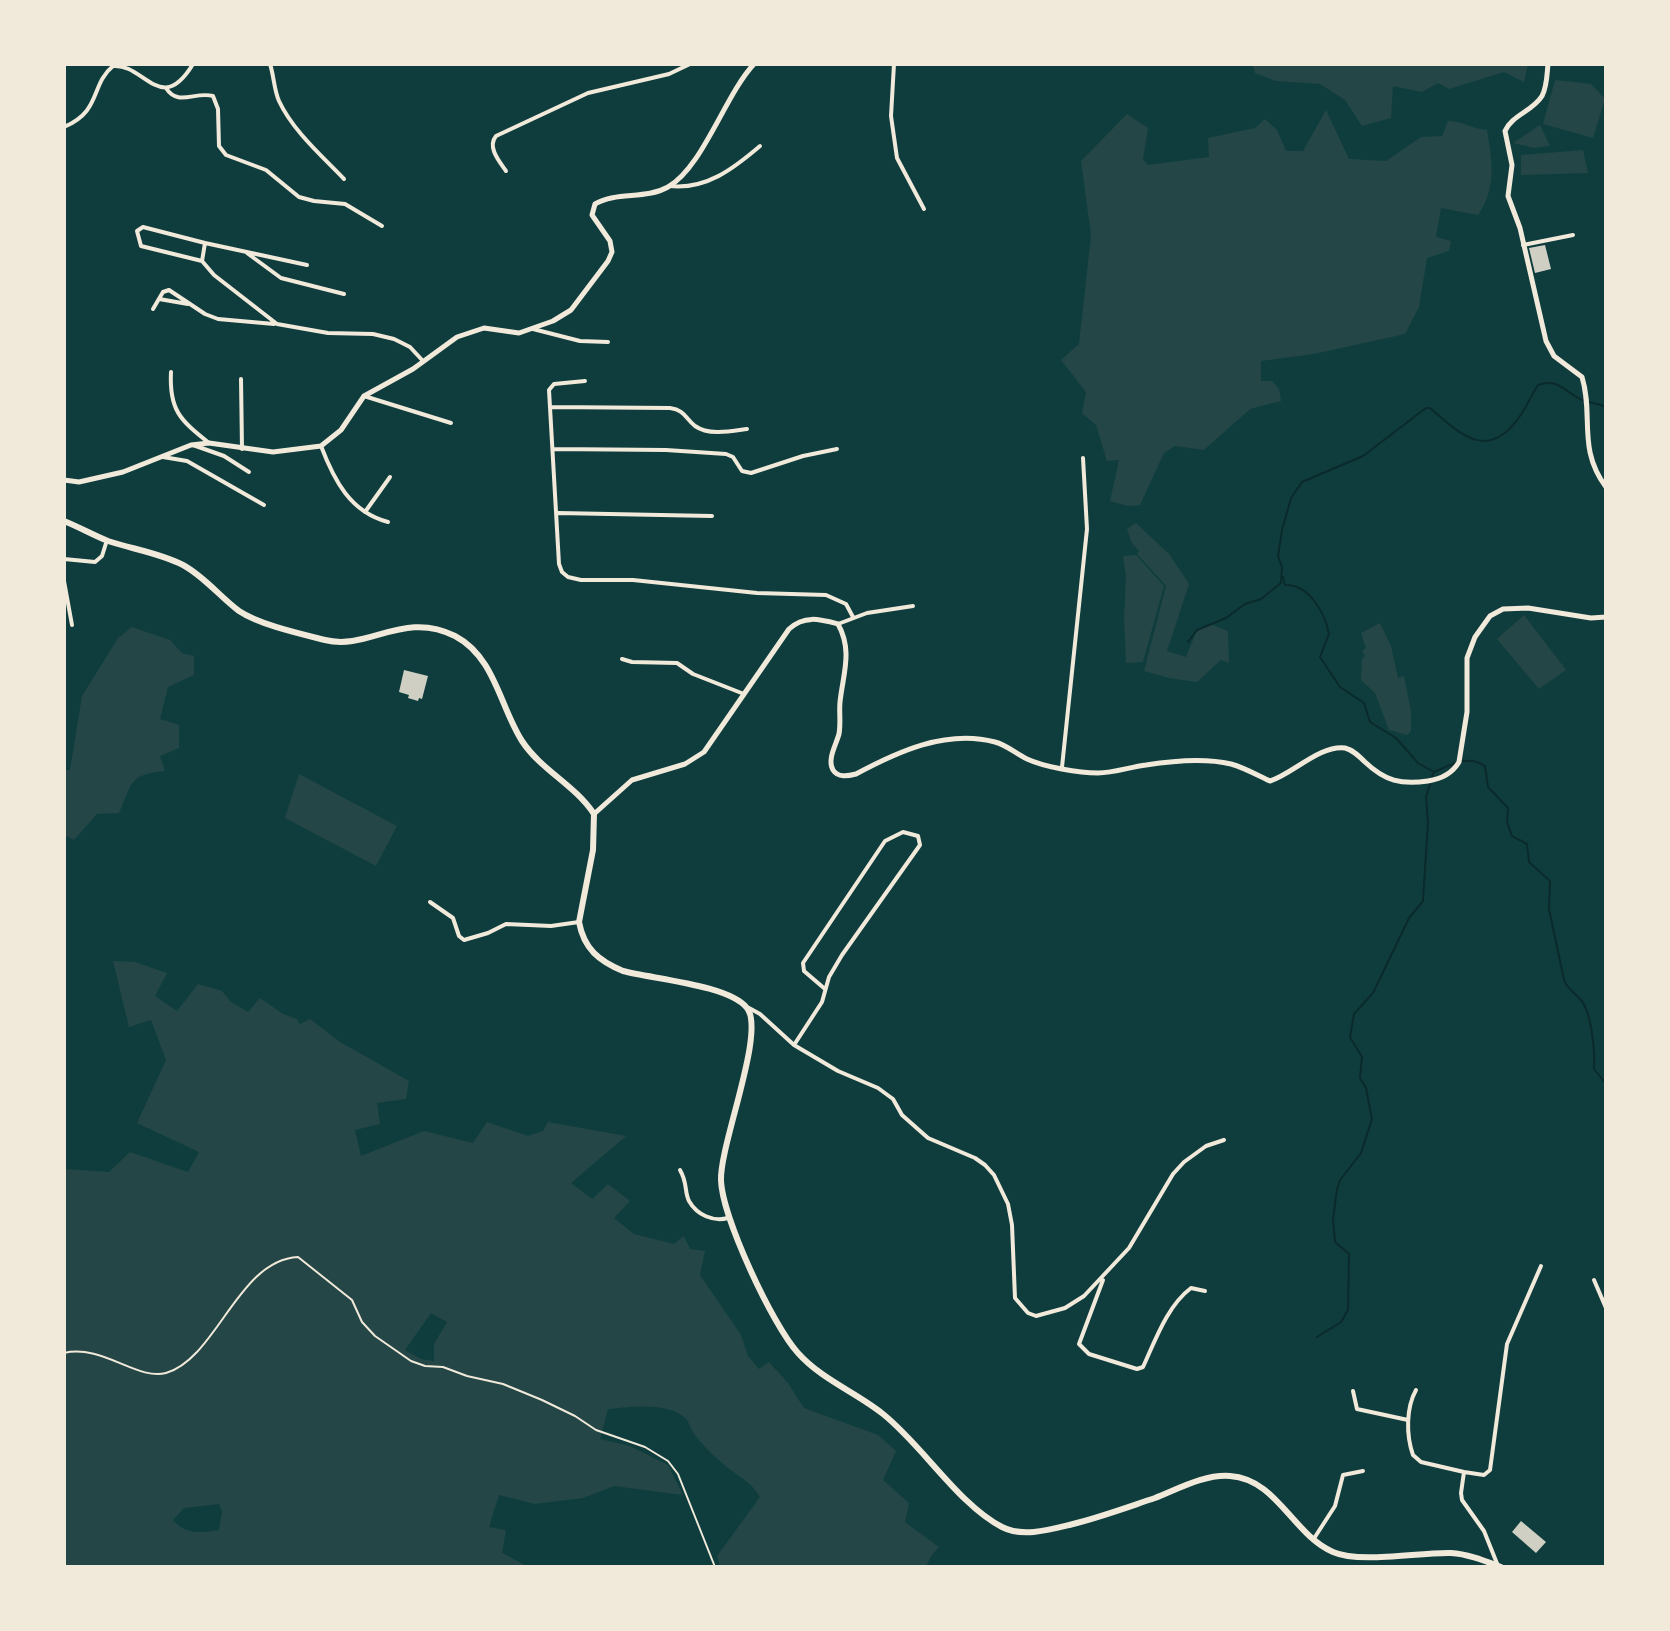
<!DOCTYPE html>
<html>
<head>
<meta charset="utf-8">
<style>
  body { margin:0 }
  #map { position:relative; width:1670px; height:1631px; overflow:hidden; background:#0f3d3e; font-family:Barlow,sans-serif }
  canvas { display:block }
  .frame { position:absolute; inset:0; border:66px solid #f1e9da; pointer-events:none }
</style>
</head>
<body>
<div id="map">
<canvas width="1670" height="1631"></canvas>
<div class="frame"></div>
</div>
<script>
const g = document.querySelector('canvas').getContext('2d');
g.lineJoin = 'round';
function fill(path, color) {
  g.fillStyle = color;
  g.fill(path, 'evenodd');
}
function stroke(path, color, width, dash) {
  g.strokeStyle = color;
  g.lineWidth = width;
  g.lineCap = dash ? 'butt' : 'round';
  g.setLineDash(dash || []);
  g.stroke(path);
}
fill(new Path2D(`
  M1252,64H1528L1524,82L1504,72L1449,89L1438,83L1422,92L1393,86L1391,118L1362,126L1345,100L1320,84L1276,81L1255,73Z
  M1555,80L1591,84L1605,99L1593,138L1543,124Z
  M1326,110L1349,159L1386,161L1421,137L1442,136L1448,121C1463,121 1472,129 1487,130C1492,161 1497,188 1478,215L1441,208L1436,237L1451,241L1449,251L1427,258L1419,307L1405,334L1314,354L1261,361V381H1272L1279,389L1281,401L1250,409L1204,450L1175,446L1164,453L1140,505L1128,506L1110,501L1119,460L1107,461L1096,425L1082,413L1086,392L1061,360L1079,344L1091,235L1081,161L1127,114L1148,128L1143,159L1148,165L1209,157L1208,138L1255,128L1265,119L1277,130L1286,151H1303Z
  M1540,125L1550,146L1534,148L1513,143Z
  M1583,150L1588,173L1521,175V155Z
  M1136,523L1169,554L1189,584L1167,651L1186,657L1197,630L1210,624L1228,631L1229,663L1221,660L1197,682L1169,678L1144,671L1166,586L1137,554L1139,551L1132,543L1127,529Z
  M1136,555L1164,586L1143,662L1126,663L1124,619L1126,577L1123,556Z
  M1524,615L1566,670L1539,689L1497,639Z
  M1380,623L1391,646L1398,678L1404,676L1411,711V731L1407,735L1389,730L1375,693L1361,680L1362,659L1365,656L1362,651L1366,648L1361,633Z
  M132,627L170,640L182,653L194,656V675L168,687L160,719L179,725V748L160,756L165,771C128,775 133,782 119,813L97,814L74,840L64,835V770H70L82,696L118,638Z
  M299,774L397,826L376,866L285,818Z
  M113,961L135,962L167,973L155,996L177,1011L198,984L222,991L231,1002L248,1012L260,998L283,1014L297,1019L300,1024L310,1019L340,1042L409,1081L406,1099L377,1103L380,1124L355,1130L361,1156L424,1131L473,1143L487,1122L528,1136L543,1131L548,1122L626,1136L571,1183L592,1199L608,1184L630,1201L614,1218L634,1234L674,1244L684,1236L690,1249L705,1251L700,1275L741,1335L748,1356L759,1369L769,1362L788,1383L804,1408L878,1435L896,1451L883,1480L909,1503L905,1522L939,1547L931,1556L926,1567H720L717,1556L760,1497C750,1480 737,1476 723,1464C713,1455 700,1443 693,1432C692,1431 688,1421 687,1420C670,1401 631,1407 608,1409L600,1439L630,1446L668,1465L683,1495L614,1486L583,1498L535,1504L499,1495L489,1527L506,1530L502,1553L529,1567H64V1169L109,1172L130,1152L188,1172L199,1152L137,1123L166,1060L151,1020L129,1027ZM431,1313L447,1322L434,1344V1361L421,1359L405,1350ZM219,1504L222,1511L219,1530C201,1533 186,1535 173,1520L184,1508Z`), '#244646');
stroke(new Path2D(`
  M1283,577L1285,585C1309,584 1325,613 1329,634L1320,657L1340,687L1364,703L1370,722L1396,738L1418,763L1434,772L1432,777
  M1188,642L1197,630L1226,618L1245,604L1261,599L1281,583L1282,567L1278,556L1282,530L1291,498L1302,482L1363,456L1426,408H1430C1465,439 1491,461 1522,413C1528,404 1532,394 1538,385C1558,378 1564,391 1580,399C1588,403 1598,403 1606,407
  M1434,772C1450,765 1468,754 1485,766L1488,787L1508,808L1507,822L1512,836L1527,844L1529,862L1550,881L1549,909L1564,980C1568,990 1574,992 1580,999C1592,1011 1595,1053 1594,1069L1606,1084
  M1317,1337L1341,1322L1348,1310L1349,1254L1335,1242L1333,1219L1337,1189L1340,1180L1361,1153L1372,1119L1366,1088L1360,1078L1362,1057L1350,1037L1354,1014L1373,993L1409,918L1423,901L1428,822L1426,797L1430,784`), '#0a2a2b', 2);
fill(new Path2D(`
  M1545,245L1551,269L1535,273L1529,248Z
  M404,670L428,676L422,699L419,698L418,701L408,698L409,695L399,692Z
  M1521,1521L1546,1542L1536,1553L1512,1532Z`), '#cfcfc3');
stroke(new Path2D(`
  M64,1353C102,1344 138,1381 166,1373C217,1358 238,1260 298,1257L352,1300L362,1322L375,1336L411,1361L425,1366L443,1367L467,1376L503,1384L542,1400L575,1416L596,1430L645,1447L668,1461L678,1474L715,1567`), '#f1e9da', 2);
stroke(new Path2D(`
  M270,64C274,76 274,90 279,101C293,131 322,156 344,179
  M894,64L891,116L897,158L924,209
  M166,88C178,107 195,91 213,96L218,109L219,146L226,155L266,170L299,197L314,201L345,204L382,226
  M64,127C102,111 90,85 113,66C144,63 161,117 193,64
  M506,171C499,161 487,147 496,136L588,93L669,74L690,64
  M669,186C706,190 733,169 760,146
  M1523,245L1573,235
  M247,253L281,278L344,294
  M202,261L141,246L137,231L143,227L205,243
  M307,265L205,243L202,261L214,275L277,324L328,333L373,334L394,339L410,347L423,361
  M159,299L188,304
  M153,309L163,292L169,290L205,314L218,319L274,324
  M533,329L580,341L608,342
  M171,372C169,410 180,420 209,443
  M241,379L242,449
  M585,381L554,384L549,390L559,564L562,572L568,577L581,580H633L757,593L826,595L846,604L853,617
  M364,396L451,423
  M550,407L670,408C685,410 685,418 695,426C709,436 732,431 747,429
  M193,445L224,456L249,472
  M321,446C334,480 350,512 388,522
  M554,449L666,450L726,454L733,457L742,471L751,473L803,456L837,449
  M163,457L187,461L264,505
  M365,512L390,477
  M558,513L712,516
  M64,559L95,562L102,556L107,540
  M64,581L72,625
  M838,624L867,613L913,606
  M622,659L632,662L677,663L693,674L744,694
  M1062,767L1087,529L1083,458
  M430,902L453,918L459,936L464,940L488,933L506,924L551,926L579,922
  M749,1008L760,1014L794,1045L838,1071L878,1088L893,1099L902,1115L928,1138L975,1158L985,1165L994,1175L1008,1204L1012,1225L1015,1298L1028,1313L1036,1316L1065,1308L1084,1296L1129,1248L1173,1174L1184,1162L1206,1146L1224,1140
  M794,1045L822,1002L829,977L842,955L920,845L918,836L903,832L885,841L807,957L803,963L804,971L825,989
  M680,1170C688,1184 684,1191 689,1201C697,1215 713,1222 728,1218
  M1103,1280L1079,1344L1089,1354L1137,1369L1143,1367C1155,1341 1167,1306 1191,1288L1205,1291
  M1594,1280L1606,1308
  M1416,1390C1406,1408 1406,1435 1413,1455L1421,1462L1464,1472L1461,1493L1462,1500L1484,1531L1498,1566
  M1353,1391L1357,1409L1408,1420
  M1464,1472L1484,1475L1490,1470L1507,1344L1541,1266
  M1313,1540L1335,1506L1343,1475L1363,1471`), '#f1e9da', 4);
stroke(new Path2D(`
  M1548,64C1547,74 1547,87 1542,96C1533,111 1512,115 1505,131L1512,165L1508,196L1520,228L1546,341L1554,356L1582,377C1594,416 1577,448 1606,487
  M594,814L632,780L685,764L704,752L789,629C804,615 819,619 838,624C853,651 843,674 840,702C839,713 841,723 839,734C836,745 827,759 833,770C838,778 848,776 856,774C897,752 946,729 995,742C1007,745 1016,754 1027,759C1044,767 1079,773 1098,773C1114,773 1130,767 1146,765C1171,761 1206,758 1231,764C1245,768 1257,775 1270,781C1293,774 1319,745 1345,748C1353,750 1359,756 1365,762C1385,781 1401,785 1428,781C1441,779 1452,774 1459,762L1467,712V658L1475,637L1490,616L1503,609L1528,608L1591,618L1606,617`), '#f1e9da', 5);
stroke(new Path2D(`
  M64,480L79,482L123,472L191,445L209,443L273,452L321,446L341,430L364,396L413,369L457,337L484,328L519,333L553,321L571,310L608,261L612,252L610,241L592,215L595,204C617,191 645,200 668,187C703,167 725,95 754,64`), '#f1e9da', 5);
stroke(new Path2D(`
  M64,521C79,527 93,535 108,541C132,549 160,553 183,565C205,577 220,597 239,611C260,625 301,634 325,640C369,651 403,610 455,636C495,657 500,707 522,741C541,770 575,785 594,814L593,850L579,922C584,949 599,961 623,971C653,979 729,985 747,1008C766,1031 720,1144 721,1180C722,1217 773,1326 798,1353C821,1379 857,1393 883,1414C923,1446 959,1505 1002,1527C1023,1538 1052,1529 1073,1524C1101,1517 1128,1507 1155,1498C1178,1489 1205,1474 1230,1476C1277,1479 1293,1535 1333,1552C1360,1564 1419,1552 1451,1553C1468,1554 1485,1561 1501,1567`), '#f1e9da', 6);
</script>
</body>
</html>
